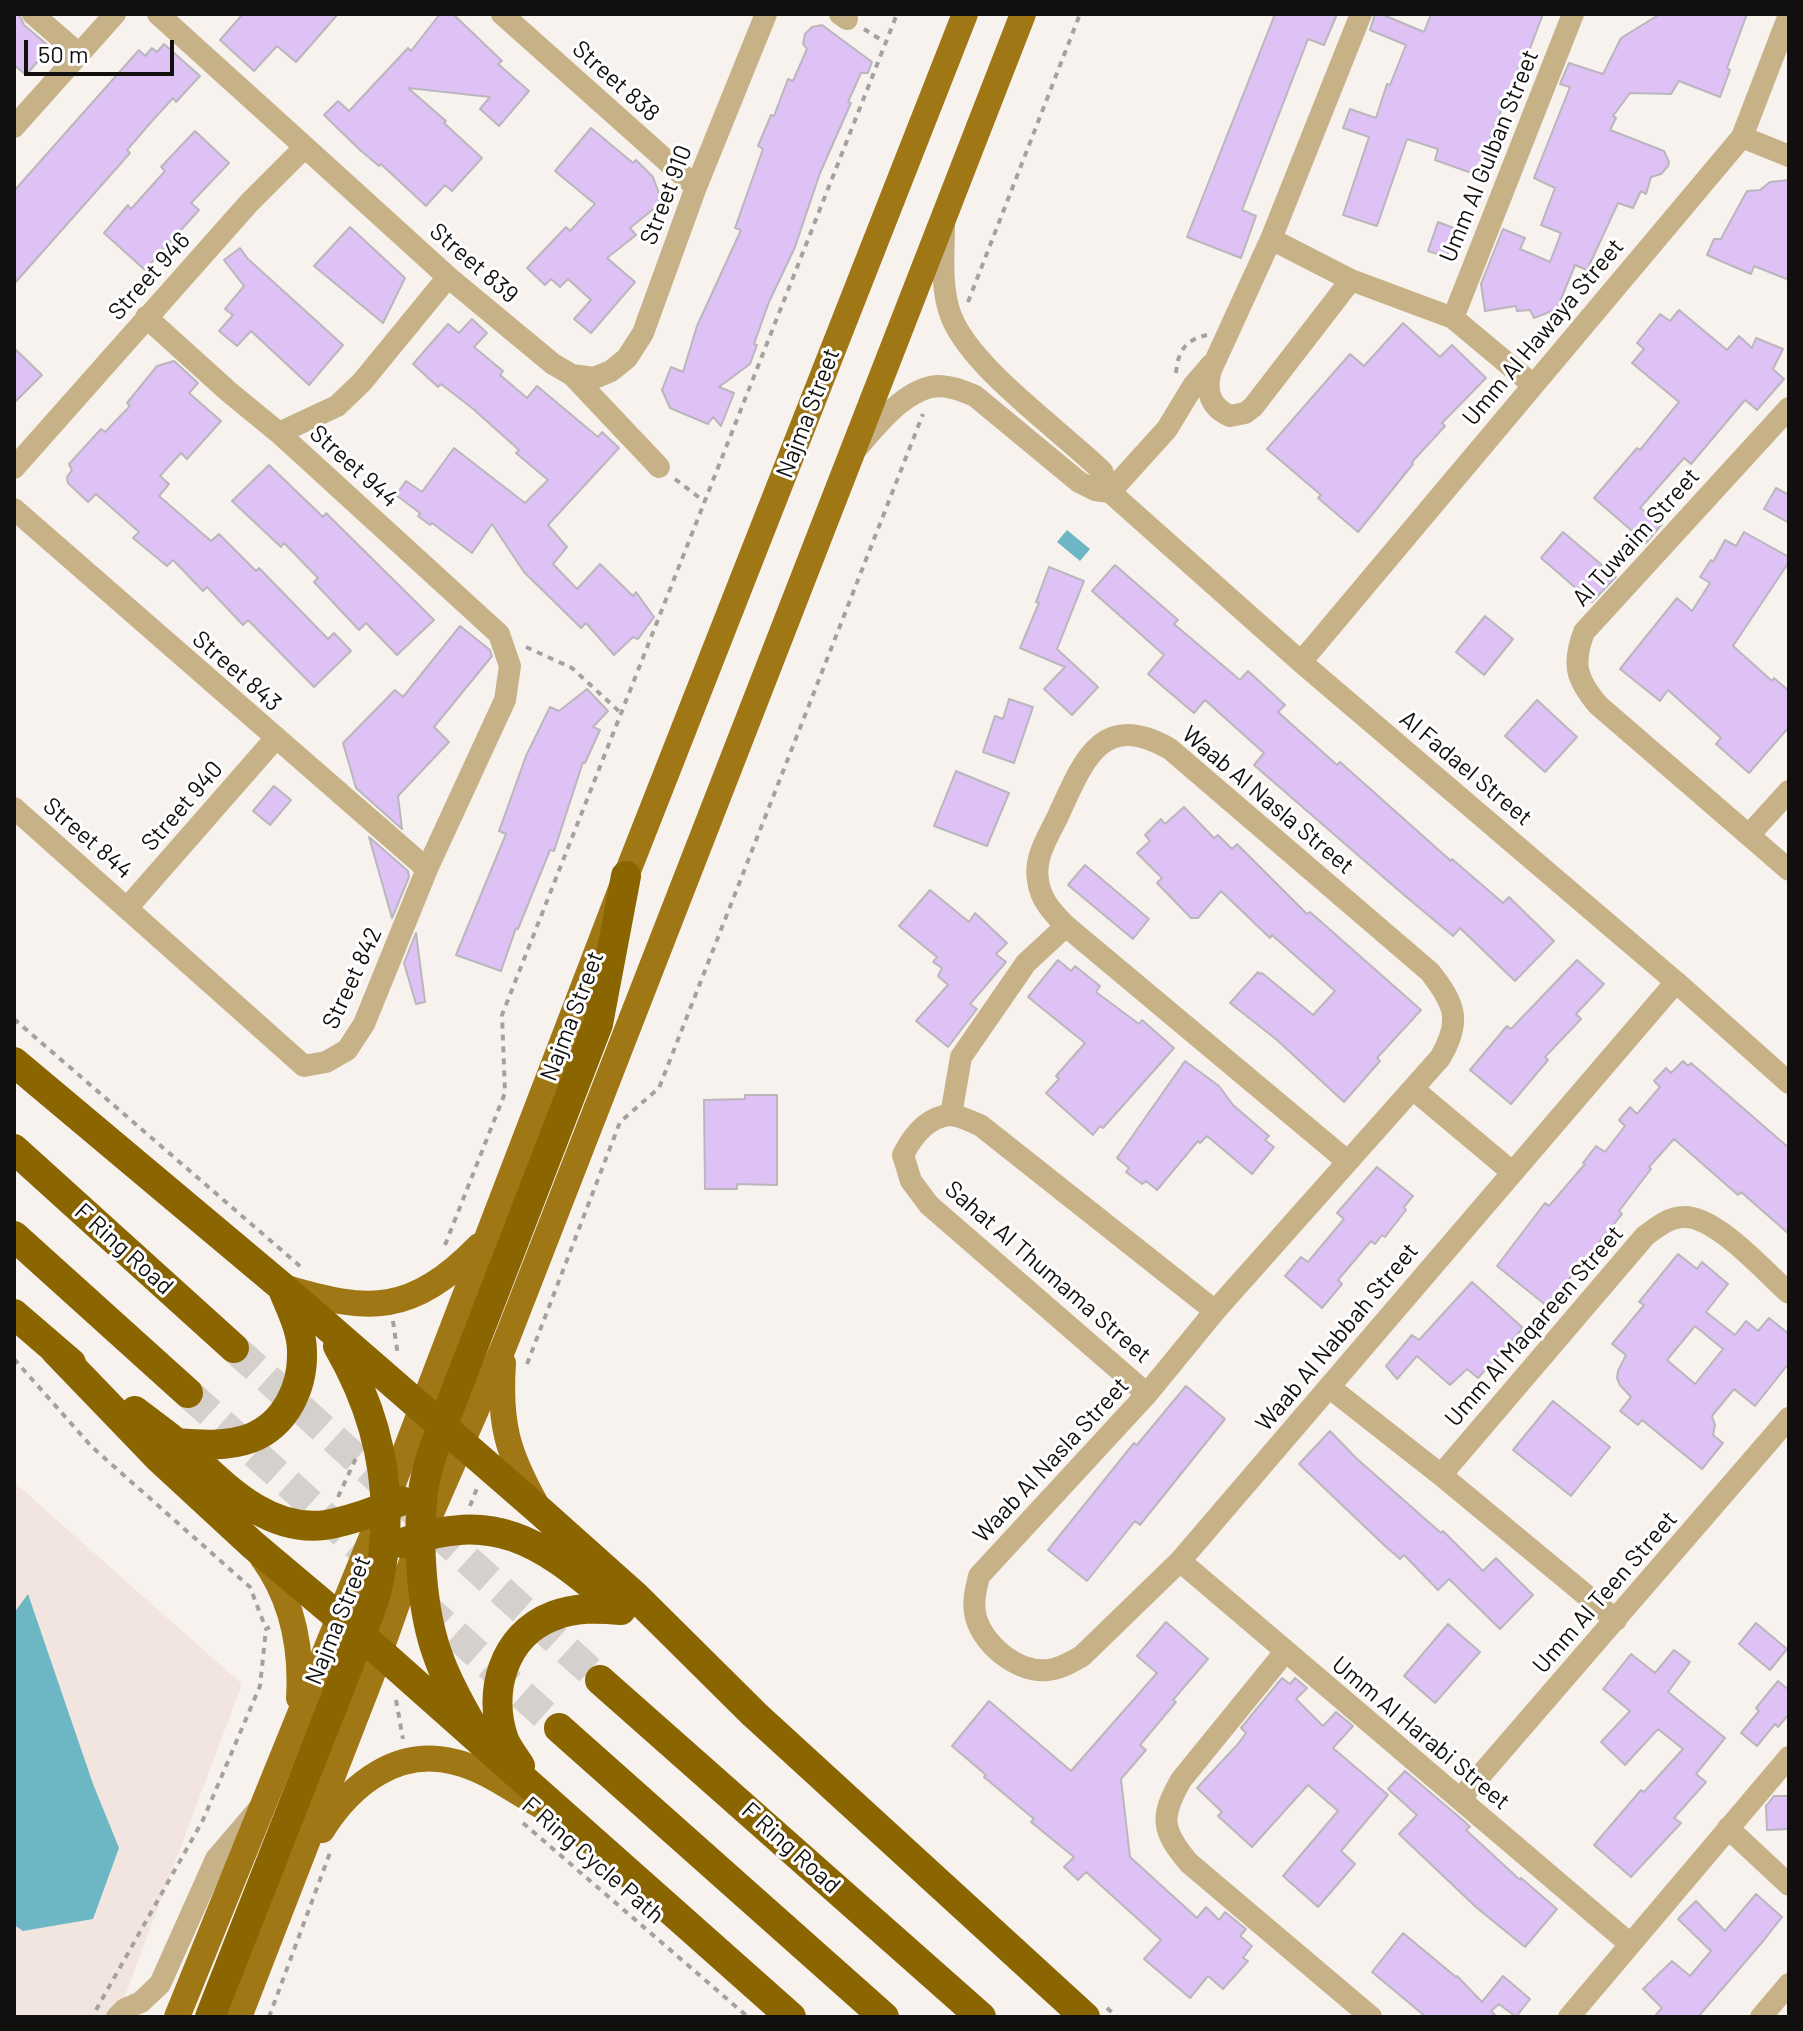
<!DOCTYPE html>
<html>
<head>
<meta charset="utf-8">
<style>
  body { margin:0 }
  #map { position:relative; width:1803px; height:2031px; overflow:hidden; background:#f8f2ef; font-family:Barlow,sans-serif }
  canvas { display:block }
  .frame { position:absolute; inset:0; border:16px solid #12100f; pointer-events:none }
  .scale { position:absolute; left:24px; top:40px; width:150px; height:36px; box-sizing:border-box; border:4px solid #12100f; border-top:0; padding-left:10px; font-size:24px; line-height:28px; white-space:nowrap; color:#12100f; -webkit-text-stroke:6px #fff; paint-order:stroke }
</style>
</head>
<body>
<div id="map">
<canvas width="1803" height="2031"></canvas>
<div class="frame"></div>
<div class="scale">50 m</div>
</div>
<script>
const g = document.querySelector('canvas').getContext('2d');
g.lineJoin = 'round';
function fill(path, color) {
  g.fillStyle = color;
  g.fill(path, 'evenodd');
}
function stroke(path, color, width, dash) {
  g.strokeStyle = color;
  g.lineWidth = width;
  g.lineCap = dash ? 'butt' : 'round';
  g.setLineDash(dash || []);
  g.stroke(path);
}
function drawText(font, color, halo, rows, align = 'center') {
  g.font = font + ' Barlow,sans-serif';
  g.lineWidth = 6;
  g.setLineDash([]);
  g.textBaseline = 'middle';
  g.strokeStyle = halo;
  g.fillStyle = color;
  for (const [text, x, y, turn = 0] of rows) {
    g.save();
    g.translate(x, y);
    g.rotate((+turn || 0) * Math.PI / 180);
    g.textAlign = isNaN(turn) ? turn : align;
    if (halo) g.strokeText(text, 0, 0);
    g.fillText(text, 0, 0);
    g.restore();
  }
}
fill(new Path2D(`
  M14,1482L242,1684L117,2017H14Z`), '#f2e5df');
fill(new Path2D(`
  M1067,530L1090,549L1080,561L1057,542Z
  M28,1594L93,1784L119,1848L93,1919L23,1931L14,1925V1613Z`), '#6cb7c3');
const building = new Path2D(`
  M14,14H19L24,25L50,47L26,75L14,65Z
  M243,14H338L296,62L277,46L254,71L220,40Z
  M440,14H453L502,61L498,64L529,91L499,126L480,109L490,97L408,88L446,121L444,123L482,158L452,191L445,185L426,206L381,164L379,166L360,150L324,115L338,101L349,111L408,48L411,51Z
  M1275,14H1337L1324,45L1308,39L1242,210L1256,216L1241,258L1187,237Z
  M1375,14H1381L1424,32L1431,14H1543L1524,64L1521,63L1493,130L1480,176L1435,160L1438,149L1407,139L1377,226L1343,215L1369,137L1343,128L1350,109L1376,118L1387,84L1390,85L1406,45L1370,30Z
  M1660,14H1747L1727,68L1730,70L1720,97L1679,81L1671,94L1630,93L1613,116L1616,118L1610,130L1664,151L1669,162L1668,166L1661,174L1651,177L1646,194L1641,191L1633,208L1618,203L1587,270L1575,265L1557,309L1534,318L1530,310L1517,311L1516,306L1485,311L1481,284L1503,229L1525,238L1520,249L1550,262L1561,233L1541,225L1555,188L1534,178L1570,87L1560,84L1569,63L1603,74L1621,38Z
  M822,25L872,62L868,73H861L848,102L851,103L820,173L795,247L769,302L754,344L757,345L750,364L719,387L734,393L721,426L713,417L708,424L670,408L662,390L671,367L683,372L697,326L741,230L735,228L763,149L758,146L771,115L774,116L788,79L793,81L807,49L803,44L805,34L812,27Z
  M164,44L200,76L176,102L173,98L152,121L127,150L130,153L14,284V191L139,50L145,56L152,48L157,52Z
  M591,128L633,163L636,160L653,177L662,202L630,228L636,235L607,258L635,282L591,333L574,319L591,300L568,279L560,287L551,279L545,285L527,268L566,227L570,231L595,204L555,171Z
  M195,131L229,163L191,203L199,210L145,270L104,233L128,205L131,209L165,171L161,167Z
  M1789,180V280L1754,266L1751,274L1707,255L1714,239H1721L1724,233L1747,191L1760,190L1770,182Z
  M1438,222L1456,229L1447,257L1428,251Z
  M350,227L405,278L383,323L314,266Z
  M240,248L248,259L343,345L309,385L251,331L237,346L219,331L233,315L225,309L244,286L224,260Z
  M1679,310L1727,350L1739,336L1752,348L1756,338L1783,349L1773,369L1784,379L1757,410L1745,400L1691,464L1684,458L1640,508L1662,524L1646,543L1594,498L1637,448L1640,450L1679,402L1632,363L1644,349L1637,343L1660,314L1670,321Z
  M472,319L487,333L474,347L503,371L500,375L527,398L537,386L598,437L602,432L619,448L548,525L567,547L553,564L577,589L600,564L633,596L636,592L654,617L638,639L633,637L614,655L586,623L581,628L524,572L492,524L472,553L432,523L430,525L418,516L420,513L396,495L406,481L422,492L454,448L525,503L548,480L516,453L519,450L472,408L441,384L438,387L413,364L448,324L459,333Z
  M1403,323L1440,357L1452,345L1486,378L1442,423L1445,426L1412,462L1413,464L1358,532L1318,498L1321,495L1267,449L1350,354L1364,366Z
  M14,348L42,375L14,403Z
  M174,361L198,383L189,393L221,421L187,459L181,453L160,476L169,484L159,496L211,541L219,534L256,571L259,568L328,639L334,633L351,651L314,687L248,620L243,625L207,587L203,591L173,560L167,566L133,538L139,532L96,494L88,502L68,483L67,477L72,470L69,464L101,429L105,432L130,406L127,403L157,366Z
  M269,465L323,517L326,513L434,620L397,655L366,623L359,630L314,582L318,578L284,543L281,547L232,501Z
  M1776,488L1789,495V523L1764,509Z
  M1563,532L1616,577L1592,602L1541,558Z
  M1744,532L1789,557V562L1733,646L1772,681L1774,678L1789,691V727L1749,773L1716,744L1721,738L1668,690L1660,701L1620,669L1677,598L1692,611L1710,583L1700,577L1711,560L1713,562L1725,540L1736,546Z
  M1115,565L1178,620L1174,624L1240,680L1248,671L1285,705L1278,712L1337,765L1340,762L1451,861L1452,859L1503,903L1509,897L1554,941L1515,981L1460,928L1453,936L1404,895L1254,765L1264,753L1205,700L1194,713L1148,674L1164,655L1092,591Z
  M1049,567L1084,581L1057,649L1098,687L1072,715L1044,689L1065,667L1020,648L1039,603L1036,602Z
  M1485,616L1513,639L1484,675L1456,652Z
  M460,626L490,650L492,656L434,727L449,742L398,796L402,829L356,788L343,743L395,690L403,697Z
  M587,689L608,711L593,727L600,730L585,763L583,762L554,851L550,850L518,929L516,928L501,971L456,955L506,834L499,831L526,756L550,707L559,711Z
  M1009,699L1033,707L1014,763L983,752L995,716L1003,719Z
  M1537,700L1577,737L1545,772L1505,736Z
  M956,771L1009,793L987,846L934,826Z
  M274,786L291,800L270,825L253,811Z
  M1184,807L1214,838L1218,835L1232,849L1237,844L1307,914L1310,912L1421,1010L1377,1058L1380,1061L1344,1102L1277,1040L1230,1003L1258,972L1260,974L1262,973L1313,1015L1335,991L1272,935L1270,938L1221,891L1198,918H1191L1157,883L1162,878L1137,853L1150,841L1145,835L1161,819L1165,824Z
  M369,837L408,871L409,877L392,918Z
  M1085,865L1149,919L1133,939L1068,885Z
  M930,890L969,922L975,913L1007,943L996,954L1006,962L970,1004L977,1009L948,1047L916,1021L948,985L938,976L942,968L933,962L937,957L899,926Z
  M416,933L425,1002L416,1004L404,963Z
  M1058,960L1071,971L1075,966L1100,986L1096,992L1139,1024L1142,1020L1174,1048L1103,1128L1100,1126L1093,1135L1046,1093L1059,1079L1056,1076L1085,1043L1028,997Z
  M1577,960L1604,984L1576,1014L1581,1019L1545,1057L1548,1060L1511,1104L1470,1070L1507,1026L1511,1029Z
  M1185,1061L1219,1086L1233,1105L1269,1136L1265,1140L1274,1147L1252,1174L1207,1136L1200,1143L1198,1141L1157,1190L1146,1181L1142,1184L1126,1172L1129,1168L1117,1158Z
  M1683,1061L1688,1066L1691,1063L1789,1148V1234L1741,1192L1738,1195L1674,1139L1649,1167L1651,1169L1619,1211L1622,1214L1547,1306L1497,1266L1545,1203L1549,1206L1585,1164L1583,1163L1596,1146L1605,1152L1625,1126L1619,1120L1630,1107L1637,1114L1660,1087L1654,1081L1666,1068L1671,1073Z
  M745,1095H777V1185L737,1184V1189H705L704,1100L745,1099Z
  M1377,1167L1413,1196L1404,1207L1406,1210L1385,1237L1382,1235L1375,1244L1371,1241L1338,1280L1342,1284L1322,1308L1285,1276L1301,1257L1308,1262L1344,1219L1337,1213Z
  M1678,1254L1697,1269L1702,1262L1728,1284L1706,1312L1735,1335L1746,1321L1758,1331L1769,1318L1789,1334V1363L1755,1406L1734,1389L1712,1416L1715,1425L1713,1435L1723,1443L1702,1469L1642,1420L1638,1425L1620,1411L1631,1397L1620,1385L1617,1378L1618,1371L1626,1355L1612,1344L1644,1305L1639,1302ZM1695,1326L1723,1349L1695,1384L1667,1360Z
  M1472,1282L1523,1328L1478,1378L1467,1369L1450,1385L1417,1356L1397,1379L1386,1366L1412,1335L1419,1340Z
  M1186,1386L1225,1419L1140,1525L1135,1521L1087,1581L1048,1550L1134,1443L1137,1445Z
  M1553,1401L1610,1447L1571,1496L1513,1450Z
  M1330,1431L1356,1458L1441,1533L1443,1531L1483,1571L1496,1558L1533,1595L1500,1629L1449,1579L1438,1590L1404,1555L1400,1559L1384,1545L1299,1464Z
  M1166,1622L1208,1659L1173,1700L1176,1702L1140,1745L1146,1750L1121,1779L1130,1857L1197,1918L1206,1907L1219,1920L1225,1912L1246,1929L1240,1936L1252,1946L1243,1958L1248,1961L1223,1989L1208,1976L1190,1998L1144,1959L1161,1940L1086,1872L1078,1880L1064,1867L1074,1857L1031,1822L1034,1819L984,1777L986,1775L952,1746L989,1701L1071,1771L1157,1673L1137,1656Z
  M1756,1623L1787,1649L1770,1670L1739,1644Z
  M1448,1624L1480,1652L1435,1703L1404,1676Z
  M1674,1650L1690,1662L1668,1692L1725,1738L1696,1774L1706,1782L1674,1818L1681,1823L1631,1877L1594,1845L1641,1790L1644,1792L1683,1749L1658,1729L1625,1765L1601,1742L1630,1711L1603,1689L1631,1654L1655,1673Z
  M1282,1678L1290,1684L1295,1678L1307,1688L1296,1699L1323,1726L1336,1712L1353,1726L1333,1748L1388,1795L1341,1851L1355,1864L1318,1907L1283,1876L1338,1811L1308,1785L1252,1847L1218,1816L1222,1812L1197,1788L1238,1744L1246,1733L1241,1728Z
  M1778,1681L1789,1690V1714L1778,1727L1775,1724L1757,1746L1741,1733L1759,1711L1756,1708Z
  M1405,1771L1465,1822L1470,1827L1466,1830L1520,1880L1521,1878L1557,1909L1525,1947L1477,1908L1399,1834L1417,1815L1388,1789Z
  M1774,1796H1789V1829L1767,1830L1766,1806Z
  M1756,1894L1782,1917L1764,1940L1698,2017H1654L1662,2008L1643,1989L1672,1961L1690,1976L1711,1951L1678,1919L1696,1901L1725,1931Z
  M1403,1933L1456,1977L1457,1976L1482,2002L1503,1976L1530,1999L1516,2017L1499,2004L1491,2011L1497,2017H1426L1372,1972Z`);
fill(building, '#dec1f5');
stroke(building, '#bab7bc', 2);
stroke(new Path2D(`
  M234,1348L600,1680
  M188,1393L559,1728`), '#d6d0cd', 30, [30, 15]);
stroke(new Path2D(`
  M864,29L886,43
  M968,302L1080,14
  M1176,373C1178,351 1185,340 1207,335
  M675,479L705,502
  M526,647L572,668L622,714
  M14,1019L301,1267
  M445,1245L505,1093L502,1015L897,14
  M393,1321L398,1356
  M14,1359L92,1447L250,1587L266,1629L270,1627
  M527,1364L620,1122L659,1088L923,414
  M338,1497L356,1458
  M470,1506L477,1488
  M396,1700L403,1739
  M523,1823L748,2017
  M1107,2008L1117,2017
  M96,2010L203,1820L260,1686L266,1629
  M269,2017L331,1850`), '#a5a19f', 4, [6, 6]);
stroke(new Path2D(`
  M33,14L79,54
  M158,14L305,147
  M502,14L696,187
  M840,14L847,19
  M14,127L115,14
  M1742,137L1789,156
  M944,223C944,253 940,287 951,316C971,368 1060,430 1102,471L1110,492L1301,662L1676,982L1789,1083
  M1271,239L1351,280L1453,318L1532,384
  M1351,280L1253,407L1245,413L1230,416C1210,407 1205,391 1211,370L1271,239L1361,14
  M1453,318L1573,14
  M572,375L659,467
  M1789,408L1584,632C1572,664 1576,679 1598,705L1789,870
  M279,433L337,406L362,382L448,277
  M857,448C877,426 905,388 938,386C951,386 963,391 975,396L1079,482L1095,490L1110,492
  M14,468L249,203L305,147L448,277L553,364L572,375L594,378L611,371L627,358L643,333L696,187L766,14
  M1110,492L1167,429L1193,386L1211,365
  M14,509L427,869
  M1301,662L1742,137L1789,15
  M14,808L304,1066L326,1062L347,1050L364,1024L427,869L505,700L510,666L499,634L279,433L229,392L146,317
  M1749,835L1789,791
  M128,907L275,739
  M1413,1089L1512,1172
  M951,1115L961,1057L1026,963L1066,926
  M1347,1161L1066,926C1052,912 1040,899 1038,880C1034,857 1048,837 1058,816C1083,762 1101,709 1170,749L1430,972C1455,1004 1462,1021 1440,1058L1215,1311L1147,1394L979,1576C976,1589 973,1600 975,1613C980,1643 1018,1674 1048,1670C1061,1669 1071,1662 1082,1656L1180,1561L1676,982
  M1329,1387L1441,1475L1616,1620
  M1147,1394L929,1205L911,1181L903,1155C912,1137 927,1117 950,1115C959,1115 972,1122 980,1125L1215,1311
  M1441,1475L1645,1236C1657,1227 1669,1217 1684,1217C1716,1216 1765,1272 1789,1293
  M1180,1561L1630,1944
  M1285,1652L1181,1780C1160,1817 1161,1830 1189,1863L1371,2017
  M1460,1799L1789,1418
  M1728,1828L1789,1885
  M117,2017L125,2009L141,2002L160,1984L216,1859L257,1811
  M1569,2017L1789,1757
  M1761,2017L1789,1984`), '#c7b187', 22);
stroke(new Path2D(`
  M283,1287C370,1313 411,1315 479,1246
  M503,1363C499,1423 507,1452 536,1504
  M262,1557C292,1598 302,1648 299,1698
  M322,1830C351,1784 398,1747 455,1762C486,1769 515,1792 543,1807
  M177,2017L384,1507L626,876L965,14
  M239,2017L373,1672L421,1536L504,1346L1023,14`), '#a07715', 26);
stroke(new Path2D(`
  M14,1062L281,1286L540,1511L635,1596L754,1714L1085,2017
  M14,1149L234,1348
  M14,1236L188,1393
  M14,1314L71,1363
  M55,1350L160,1459L253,1545L380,1652L791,2017
  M135,1411C149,1422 165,1433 179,1445C220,1481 264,1533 325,1525C351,1521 377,1510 401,1501
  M176,1443C201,1445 227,1447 251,1438C286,1424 303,1387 302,1352C302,1331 292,1311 284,1292
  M402,1543C493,1510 540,1541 608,1599
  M600,1680L981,2017
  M470,1722C458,1701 446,1679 438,1656C421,1610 417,1540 423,1492C426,1469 434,1448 442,1427L598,1024L626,876
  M559,1728L884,2017
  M520,1766C515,1758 508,1749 504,1740C487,1693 503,1635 553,1616C575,1607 598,1608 621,1610
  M210,2017L360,1636C366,1621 373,1605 377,1589C397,1503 382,1422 338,1346`), '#8a6500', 30);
drawText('24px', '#12100f', '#fff', [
  ["Street 838",616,81,42],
  ["Umm Al Gulban Street",1489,156,-68],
  ["Street 910",666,195,-69],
  ["Street 839",474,263,41],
  ["Street 946",149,276,-48],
  ["Umm Al Hawaya Street",1543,332,-50],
  ["Najma Street",808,413,-69],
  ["Street 944",354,466,42],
  ["Al Tuwaim Street",1636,537,-48],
  ["Street 843",237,671,41],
  ["Al Fadael Street",1466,768,40],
  ["Waab Al Nasla Street",1268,800,40],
  ["Street 940",182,806,-49],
  ["Street 844",88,838,41],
  ["Street 842",352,978,-65],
  ["Najma Street",572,1016,-69],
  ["F Ring Road",124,1249,42],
  ["Sahat Al Thumama Street",1048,1272,41],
  ["Umm Al Maqareen Street",1534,1326,-49],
  ["Waab Al Nabbah Street",1337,1337,-50],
  ["Waab Al Nasla Street",1051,1460,-47],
  ["Umm Al Teen Street",1605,1592,-49],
  ["Najma Street",338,1620,-68],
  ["Umm Al Harabi Street",1421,1733,40],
  ["F Ring Road",791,1848,42],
  ["F Ring Cycle Path",593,1860,41]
]);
</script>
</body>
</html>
